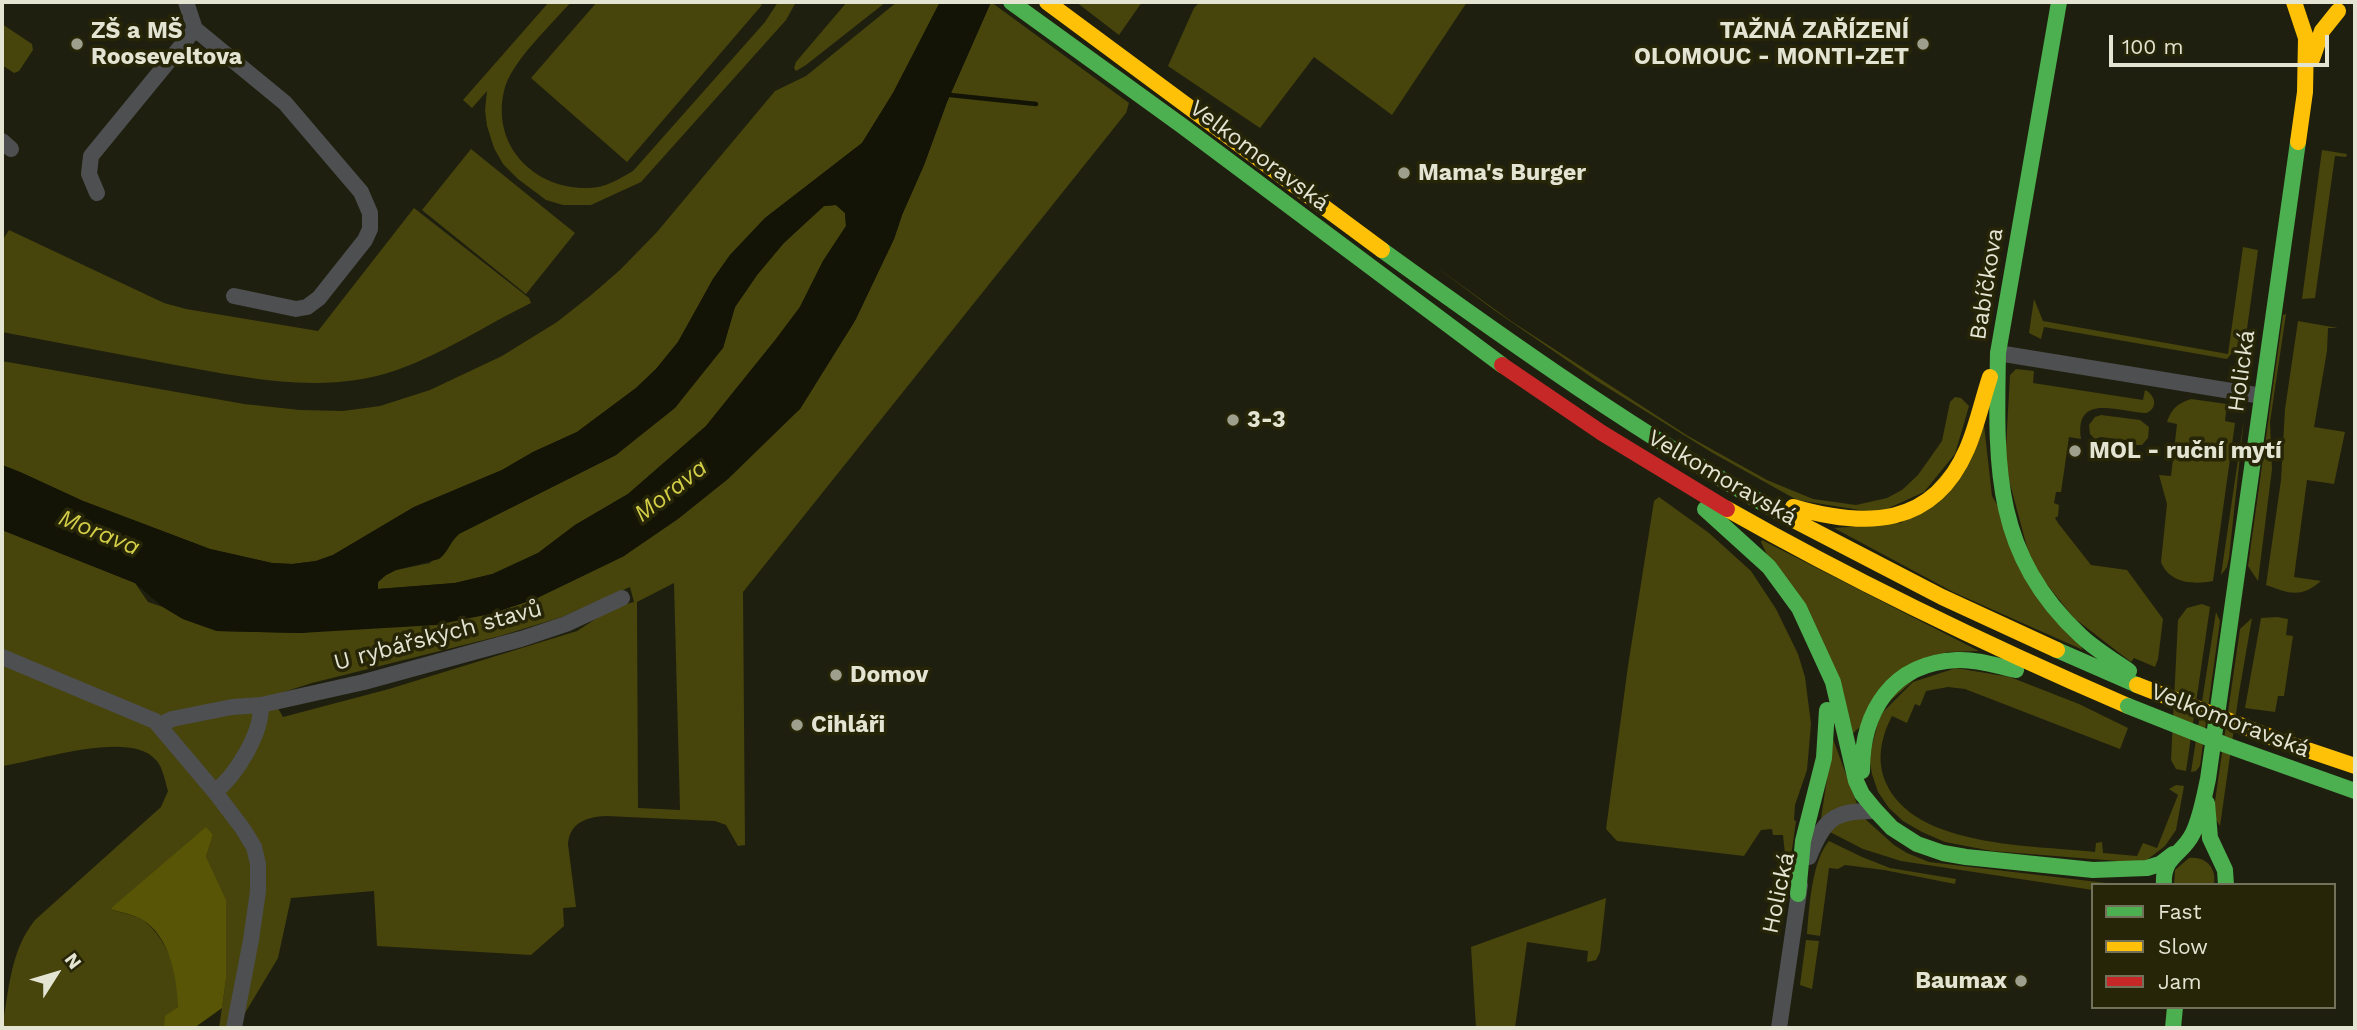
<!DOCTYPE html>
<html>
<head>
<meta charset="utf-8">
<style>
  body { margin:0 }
  #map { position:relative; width:2357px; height:1030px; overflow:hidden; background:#1f1f0f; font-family:"Work Sans",sans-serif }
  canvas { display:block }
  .frame { position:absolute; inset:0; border:4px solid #e4e4d3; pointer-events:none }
  .legend { position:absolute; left:2091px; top:883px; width:245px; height:126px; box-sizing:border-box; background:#262508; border:2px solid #727159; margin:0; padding:9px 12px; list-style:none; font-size:21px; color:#e4e4d3 }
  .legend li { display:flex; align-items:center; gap:14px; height:35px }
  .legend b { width:35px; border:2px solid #727159 }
  .north { position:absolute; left:21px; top:939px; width:70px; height:70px; -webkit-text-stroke:5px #262508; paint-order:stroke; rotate:53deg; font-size:19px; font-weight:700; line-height:28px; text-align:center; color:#e4e4d3 }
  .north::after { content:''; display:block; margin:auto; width:24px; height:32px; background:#e4e4d3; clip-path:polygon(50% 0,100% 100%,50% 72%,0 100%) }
  .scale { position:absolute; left:2109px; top:35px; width:220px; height:32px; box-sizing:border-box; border:4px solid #e4e4d3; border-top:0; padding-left:9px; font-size:21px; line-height:24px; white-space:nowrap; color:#e4e4d3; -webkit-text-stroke:5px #262508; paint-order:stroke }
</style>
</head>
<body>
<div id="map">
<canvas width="2357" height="1030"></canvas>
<div class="frame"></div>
<ul class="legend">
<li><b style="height:9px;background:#4caf50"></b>Fast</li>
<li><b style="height:9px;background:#ffc107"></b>Slow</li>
<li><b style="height:9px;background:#c62828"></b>Jam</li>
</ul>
<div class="north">N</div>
<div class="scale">100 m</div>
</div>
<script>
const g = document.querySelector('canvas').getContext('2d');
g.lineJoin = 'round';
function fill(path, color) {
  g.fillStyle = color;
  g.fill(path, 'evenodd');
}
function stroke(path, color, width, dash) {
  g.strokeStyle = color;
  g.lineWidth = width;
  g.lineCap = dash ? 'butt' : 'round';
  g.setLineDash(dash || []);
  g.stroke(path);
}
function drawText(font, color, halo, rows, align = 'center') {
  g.font = font + ' "Work Sans",sans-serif';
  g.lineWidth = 7;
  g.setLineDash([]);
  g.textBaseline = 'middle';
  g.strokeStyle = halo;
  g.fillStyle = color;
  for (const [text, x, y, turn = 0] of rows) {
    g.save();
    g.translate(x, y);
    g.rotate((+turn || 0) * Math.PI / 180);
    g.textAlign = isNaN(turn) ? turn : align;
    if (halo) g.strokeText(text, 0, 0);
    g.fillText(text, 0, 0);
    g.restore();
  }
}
fill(new Path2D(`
  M549,2H571C551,25 510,63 504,91C491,146 535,190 589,188C605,188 619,179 633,171L765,22L778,2H796L786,20L641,182L591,205H563L546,200L518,179L503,164L494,148L487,126L485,110L487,91L472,108L463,100Z
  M597,2H758L762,5L627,162L531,78Z
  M847,2H886L806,65L796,71L794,68L796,62Z
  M897,2H940L893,93L862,143L765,218L730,255L713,279L678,342L656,369L636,388L577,432L533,452L502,470L414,507L333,555L316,561L293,564L272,563L210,549L83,501L20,472L2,465V361L244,404L300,410L343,411L380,406L430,390L502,356L557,322L590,296L620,270L657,232L775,91L806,76Z
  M991,2L1129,103L1126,113L743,592L745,845L738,846L726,825L715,821L606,816C587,817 570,822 568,844L576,907L563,908L564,926L531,955L377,946L374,891L291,898L278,958L236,1028H219L226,979L206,857L213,835L110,909C120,913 132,914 141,919C164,932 184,980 178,1006C177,1013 167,1022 164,1028H2C9,991 10,951 35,920L161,807L168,791C165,782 163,767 156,760C130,729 37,761 2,766V530L135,583L148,602L163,607L183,619L217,631L300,633L490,614L535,599L624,556L800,409L853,324L894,239L902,215L924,165L947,102ZM674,583L680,810L638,808L637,602ZM630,587L634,602L614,607L577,631L389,689L283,717L271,696L312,683L500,636L562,617Z
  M1076,2H1142L1119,35Z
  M1200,2H1467L1392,115L1314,57L1260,128L1168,66L1194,8Z
  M2,24L32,44L33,50L19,71L14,73L2,65Z
  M471,149L575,233L526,294L422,210Z
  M2322,150L2347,154L2346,157L2335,156L2315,298L2302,299Z
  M836,205L845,213L846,226L823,261L800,307L776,339L706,426L628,494L575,525L538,553L492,574L455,583L378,589V582L386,575L396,570L430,563L458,534L616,455L723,348L735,307L757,275L783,243L824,206Z
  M414,208L529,298L531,303C486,325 444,353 397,370C323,396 244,377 170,364C114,353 58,343 2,332V241L9,230L164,303L186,309L318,331Z
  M2243,247L2258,250L2246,336L2227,359L2044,327L2041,339L2029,333L2034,299L2043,321L2228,354Z
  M1432,264L1511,321L1688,436L1767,480L1813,499L1856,505L1887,498L1902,490L1918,475L1942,441L1950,402L1955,397L1961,398L1969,406L1955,454L1924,492L1878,513L1797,500L1711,452L1597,381L1494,310Z
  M2286,314L2270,422L2272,469L2258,581L2248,566L2283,315Z
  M2298,321L2338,328H2328L2327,351L2314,427L2345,432L2334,484L2307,480L2294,577L2321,581C2300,599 2289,593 2266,585L2281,480L2285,409Z
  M2016,369L2034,371L2033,383L2143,400L2145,390C2156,395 2158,409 2146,413C2119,412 2074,392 2081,439L2069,437L2061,492H2056L2054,503L2059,505L2058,516L2055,518L2058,523L2091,565L2127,570L2163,619L2158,659L2155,667L2134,658L2131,662L2074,618L2032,566L2005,465L2010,375Z
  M2191,399L2227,404L2225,421L2235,423L2213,581C2193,585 2169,583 2161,562L2167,504L2159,475L2171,476L2177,424L2167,422C2172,408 2177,404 2191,399Z
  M2101,415L2140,420L2149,427L2148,438L2142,445H2132V441L2101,437L2095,439L2090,434L2089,425L2095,417Z
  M2244,419L2229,558L2227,567L2221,575Z
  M1984,425L1992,496L2083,650L1953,592L1834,528L1901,523Z
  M1659,497L1709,533L1751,571L1776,609L1798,654L1805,677L1811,724L1807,770L1795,805L1794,820L1796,821L1790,864H1786L1783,835H1773L1772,829L1761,830L1744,856L1617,841L1606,829L1628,666L1654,501Z
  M1762,540L1979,651L1946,652L1852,734L1761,542Z
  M2202,604L2210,607L2186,771L2176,769L2171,760L2178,620L2187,608Z
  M2216,612L2220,621L2200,766L2196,771L2191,772Z
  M2277,617L2288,619L2286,635L2293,636L2284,696H2278L2275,712L2245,708L2261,618Z
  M2252,618L2239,693L2220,826L2213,815L2240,629Z
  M1956,668L2010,677L2079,704L2128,728L2120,749L1965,689L1948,687L1926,691L1920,706L1915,704L1907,723L1892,716C1881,737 1876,761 1886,783C1915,848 2033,845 2095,852L2096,843L2102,842L2103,853L2137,856L2143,843L2157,848L2178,795L2169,789L2176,785L2184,786L2176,830L2165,846L2143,863L1992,851L1945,842L1922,832L1903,821L1889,808L1878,792L1872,774L1869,757L1880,715L1913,682Z
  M1833,739L1857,804L1820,825Z
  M1864,818L1894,845L1907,853L1929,862L2123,885H2093V890L1901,861L1863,849L1828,831L1836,822Z
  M1829,841L1862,857L1890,868L1956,879L1955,884L1884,870L1845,865L1838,869L1829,868L1820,936L1807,934C1809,908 1812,860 1829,841Z
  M2189,858C2206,856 2217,868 2214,885H2174L2175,870Z
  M1606,898L1600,952L1596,960L1587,962L1588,951L1527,942L1515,1028H1476L1471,947Z
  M1806,940L1819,941L1812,989L1800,985Z`), '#47440c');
fill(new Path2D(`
  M206,827L213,835L206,857L226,900V979L222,1008L194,1028H164L165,1016L178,1007C177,978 170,935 141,919C132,914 119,912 110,909Z`), '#585507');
fill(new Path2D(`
  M940,2H991L947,102L924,165L902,215L894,239L856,319L800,409L728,479L678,519L624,556L535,599L490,614L436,625L300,633L217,631L183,619L163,607L135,583L2,530V465L20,472L83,501L210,549L272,563L292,564L316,561L333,555L414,507L502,470L533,452L577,432L636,388L656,369L678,342L713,279L730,255L765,218L862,143L893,93ZM836,205L845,213L846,226L823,261L800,307L776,339L706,426L628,494L575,525L538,553L493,574L455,583L378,589V582L386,575L396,570L439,559C447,554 450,542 459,534L616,455L675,408L723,348L735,307L757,275L784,243L824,206Z`), '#131306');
stroke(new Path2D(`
  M950,95L1036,104`), '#131306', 4.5);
stroke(new Path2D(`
  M186,2L195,29L285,103L361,192L370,213V229L365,240L319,298L307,307L296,309L234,296
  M2,141L11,149
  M97,193L89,174L91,156L195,29
  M1998,353L2262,396
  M2,657L155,721L215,792L243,829L254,847L258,864V891L251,940L234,1028
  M160,725L172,719L232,707L261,705L364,682L521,639L566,624L622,598
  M215,792C237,774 262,733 261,705
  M1809,857C1824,819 1834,810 1876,811
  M1779,1028L1800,885`), '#4e4f50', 16);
stroke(new Path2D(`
  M1011,2L1181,125L1502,365
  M1382,250C1512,344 1642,436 1782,514
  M1998,353L2059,2
  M1998,353C1996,465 1992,553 2081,636C2095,649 2113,660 2129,671
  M1705,509L1769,567L1799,608L1833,682L1856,781L1862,794L1876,811
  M2057,650L2137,685
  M1862,771C1862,711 1892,663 1957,660C1977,659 1997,666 2016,670
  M2207,803L2210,838L2225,870L2226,885
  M1876,811L1892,828L1917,844L1943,853L1966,857L2093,870L2147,868L2160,864L2173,854
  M2164,885C2162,856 2182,856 2193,833C2201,816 2204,797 2208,779L2298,142
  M1798,894L1803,841L1824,758L1827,710
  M2173,1028L2175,1007`), '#4caf50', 16);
stroke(new Path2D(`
  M1047,2L1382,250
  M2294,2L2306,38L2305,92L2298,142
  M2312,59L2322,31L2338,11
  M1793,507C1865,528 1933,528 1967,449C1977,426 1982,401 1990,377
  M1727,509C1857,583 1991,647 2128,706
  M1782,514L1942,597L2057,650`), '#ffc107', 16);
stroke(new Path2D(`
  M1502,365L1602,433L1727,509`), '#c62828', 16);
stroke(new Path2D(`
  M2128,706L2226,745L2355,791`), '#4caf50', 16);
stroke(new Path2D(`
  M2137,685L2281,741L2355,766`), '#ffc107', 16);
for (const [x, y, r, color] of [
  [77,44,7,"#9f9f8e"],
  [1923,44,7,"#9f9f8e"],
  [1404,173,7,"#9f9f8e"],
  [1233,420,7,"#9f9f8e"],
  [2075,451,7,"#9f9f8e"],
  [836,675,7,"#9f9f8e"],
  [797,725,7,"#9f9f8e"],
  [2021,981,7,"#9f9f8e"]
]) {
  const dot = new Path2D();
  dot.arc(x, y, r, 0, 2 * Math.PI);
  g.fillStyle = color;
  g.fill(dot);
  stroke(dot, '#262508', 2.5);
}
drawText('bold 23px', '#e4e4d3', '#262508', [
  ["ZŠ a MŠ",91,31],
  ["Rooseveltova",91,57],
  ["TAŽNÁ ZAŘÍZENÍ",1909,31,"right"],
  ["OLOMOUC - MONTI-ZET",1909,57,"right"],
  ["Mama's Burger",1418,173],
  ["3-3",1247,420],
  ["MOL - ruční mytí",2089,451],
  ["Domov",850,675],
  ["Cihláři",811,725],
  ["Baumax",2007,981,"right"]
], 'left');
drawText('23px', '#e4e4d3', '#262508', [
  ["Velkomoravská",1259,156,37],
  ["Babíčkova",1987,284,-81],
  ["Holická",2242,371,-82],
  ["Velkomoravská",1722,478,30],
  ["U rybářských stavů",438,636,-15],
  ["Velkomoravská",2230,721,21],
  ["Holická",1779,893,-78]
]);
drawText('italic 24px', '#d4ce48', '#262508', [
  ["Morava",671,491,-38],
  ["Morava",99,533,22]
]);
</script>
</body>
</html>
